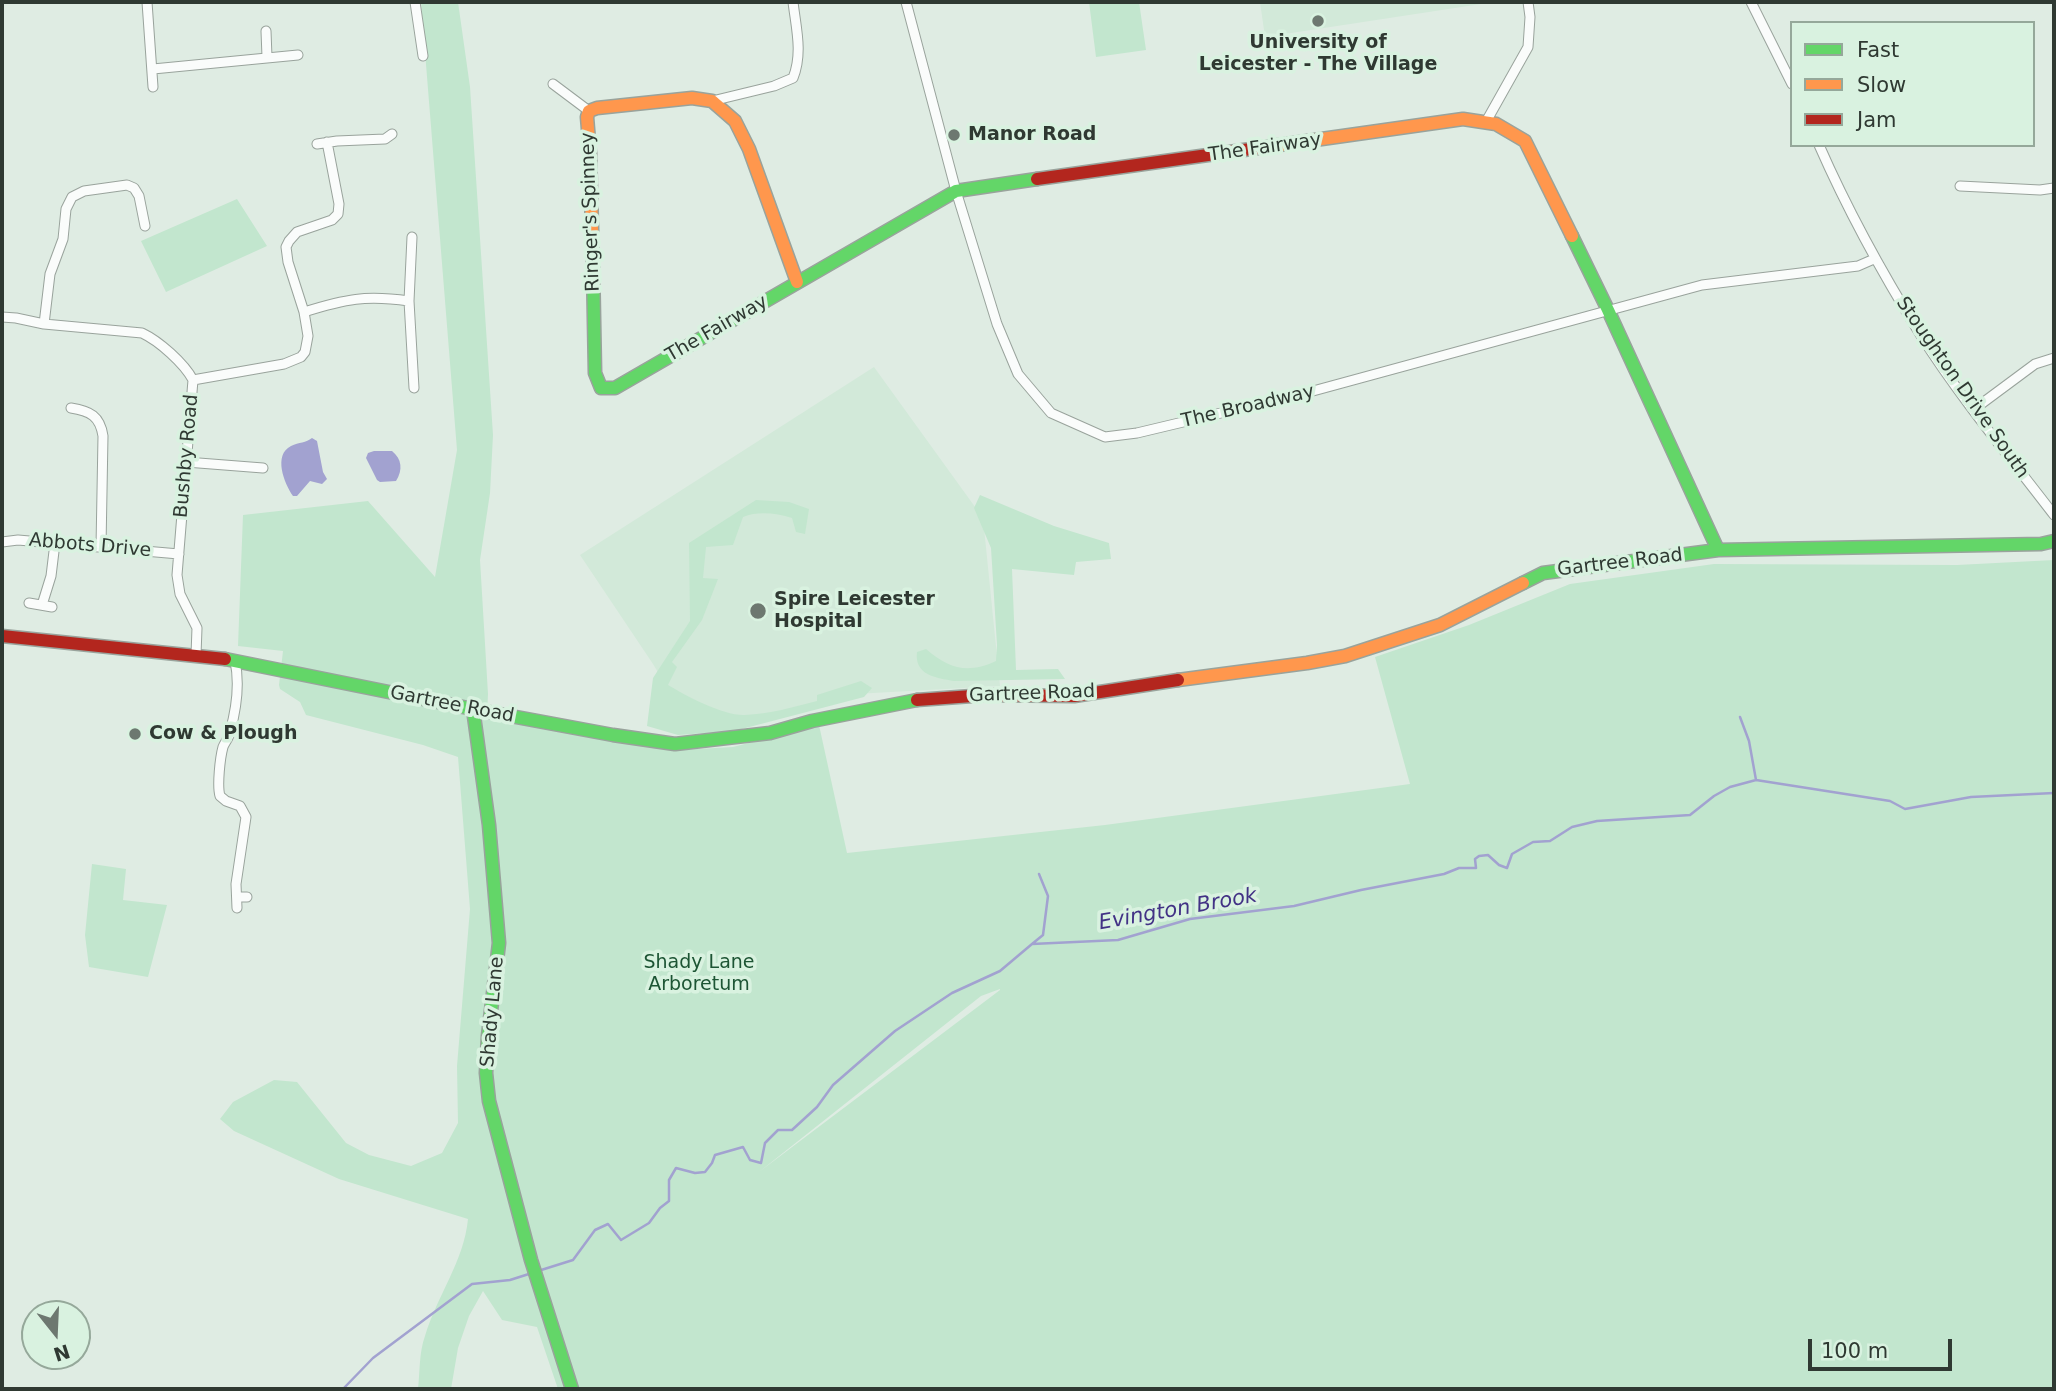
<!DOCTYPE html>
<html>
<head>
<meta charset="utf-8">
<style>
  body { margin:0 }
  #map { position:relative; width:2056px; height:1391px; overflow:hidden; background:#dfece3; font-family:"DejaVu Sans",sans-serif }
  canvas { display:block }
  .frame { position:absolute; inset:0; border:4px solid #2f3932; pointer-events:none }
  .legend { position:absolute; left:1790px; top:21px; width:245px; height:126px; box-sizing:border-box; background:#d9f2e0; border:2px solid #95a89a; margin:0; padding:9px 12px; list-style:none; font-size:21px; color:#2f3932 }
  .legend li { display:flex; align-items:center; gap:14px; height:35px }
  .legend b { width:35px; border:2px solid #95a89a }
  .north { position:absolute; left:21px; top:1300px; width:70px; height:70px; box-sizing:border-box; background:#d9f2e0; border:2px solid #95a89a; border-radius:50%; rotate:162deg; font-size:19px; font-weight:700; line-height:28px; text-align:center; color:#2f3932 }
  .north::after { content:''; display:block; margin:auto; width:24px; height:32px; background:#6d7870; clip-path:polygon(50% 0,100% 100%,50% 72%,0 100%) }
  .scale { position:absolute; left:1808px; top:1339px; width:144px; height:32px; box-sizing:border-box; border:4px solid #2f3932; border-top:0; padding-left:9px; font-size:21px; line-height:24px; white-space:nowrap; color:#2f3932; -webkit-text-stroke:5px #d9f2e0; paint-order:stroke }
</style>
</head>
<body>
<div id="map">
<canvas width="2056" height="1391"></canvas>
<div class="frame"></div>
<ul class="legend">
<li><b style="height:9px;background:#63d668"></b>Fast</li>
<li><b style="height:9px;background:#ff974d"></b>Slow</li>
<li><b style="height:9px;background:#b3261e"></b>Jam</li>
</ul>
<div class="north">N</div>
<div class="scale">100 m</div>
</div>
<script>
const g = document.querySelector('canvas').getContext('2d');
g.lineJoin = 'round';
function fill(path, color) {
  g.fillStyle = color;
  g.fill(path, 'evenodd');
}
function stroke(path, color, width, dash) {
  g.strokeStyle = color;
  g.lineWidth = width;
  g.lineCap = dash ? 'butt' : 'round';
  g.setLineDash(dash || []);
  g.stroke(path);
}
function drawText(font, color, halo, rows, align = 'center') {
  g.font = font + ' "DejaVu Sans",sans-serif';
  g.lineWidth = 7;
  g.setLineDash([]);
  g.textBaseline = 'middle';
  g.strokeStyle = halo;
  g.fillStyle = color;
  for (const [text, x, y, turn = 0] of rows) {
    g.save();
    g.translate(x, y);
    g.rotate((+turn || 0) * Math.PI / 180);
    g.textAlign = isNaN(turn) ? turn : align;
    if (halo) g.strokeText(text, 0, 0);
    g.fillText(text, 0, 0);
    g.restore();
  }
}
fill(new Path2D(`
  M1260,2H1481V4L1265,37Z
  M874,367L983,518L1000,686L855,694L793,713L690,726L653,664L580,555Z`), '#d2e9d9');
fill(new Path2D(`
  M421,2H458L470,87L493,435L490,493L480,560L488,694L487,715L679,750L733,747L819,725L847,853L1105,825L1410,784L1375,657L1469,625L1570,584L1714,564L1957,565L2054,560V1389H558L537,1327L502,1320L483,1291L469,1316L458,1348L451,1389H418C420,1372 419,1352 425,1336C437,1296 464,1261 468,1219L339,1179L234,1131L220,1119L233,1102L274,1080L297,1082L346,1143L369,1155L411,1166L442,1153L458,1123L457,1066L470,909L458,757L423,745L306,715L300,702L280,689L279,685L283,651L238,646L243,515L368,501L435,577L457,450ZM1000,989V990L759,1172L981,996Z
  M1089,2H1139L1146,50L1096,57Z
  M237,199L267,246L166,292L141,241Z
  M980,495L1054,526L1109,543L1111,559L1076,562L1074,575L1012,569L1016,670L1058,669L1065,679L954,681C936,678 914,675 917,652L926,649C949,669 968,674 996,661L997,645L991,548L974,508Z
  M756,500L789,502L809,509L805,534L796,532L792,518C776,513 758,511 743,517L733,545L706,547L703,578L718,579L702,620L672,662L677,667L668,685C686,696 724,716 745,715C769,714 794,707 817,701V695L861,681L872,688L864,697L734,731L678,735L647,726L653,678L690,621L689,543Z
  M92,864L126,869L123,900L167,905L148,977L89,967L85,935Z`), '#c2e6ce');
fill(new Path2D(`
  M312,438L317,441L323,472L327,479L322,484L310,481L297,496H293C284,483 273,455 291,446C299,442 306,443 312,438Z
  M374,451H392C402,459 403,470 396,481L380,482L377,480L366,458L368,453Z`), '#a2a2d0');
stroke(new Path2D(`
  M1740,717L1749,741L1756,780
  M1032,944L1043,935L1048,896L1039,874
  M538,1271L573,1260L595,1230L608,1224L621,1240L649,1223L660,1208L669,1201V1180L676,1168L695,1173L705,1172L712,1163L715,1155L743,1147L750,1160L761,1163L765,1143L778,1130H792L817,1107L833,1085L895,1031L952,993L1000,971L1032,944L1118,940L1190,919L1294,906L1361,890L1444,874L1459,868H1476L1475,859L1479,856L1488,855L1499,865L1507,868L1512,854L1533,842L1550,841L1572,827L1597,821L1690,815L1714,796L1730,787L1756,780L1890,801L1905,809L1971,797L2054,793
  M343,1389L373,1358L472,1284L510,1280L532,1273`), '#a2a2d0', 2.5);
const street = new Path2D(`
  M147,2L153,87
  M415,2L423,56
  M906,2L956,191L997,324L1018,374L1051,413L1105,437L1137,433L1313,391L1702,285L1858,266L1874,259
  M1751,2L1792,84
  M266,31L267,57
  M153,69L298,55
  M553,84L589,111
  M712,101L774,86L793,78C803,53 796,28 793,2
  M1487,120L1528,47L1530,17L1528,2
  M317,144L337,141L385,139L392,134
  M1819,145C1848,211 1882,273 1920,334C1960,397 2008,455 2054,515
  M1960,186L2040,190L2054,188
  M412,237L409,301L414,388
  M304,312C346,299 365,295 409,301
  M2,317L16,318L44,324L142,333C159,341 184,363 193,380L177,575L180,594L197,628L196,655
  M44,324L50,274L63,239L66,209L72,197L84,191L127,185L134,188L139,196L145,226
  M193,380L284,364L301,357L305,352L308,336L304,312L288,262L286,247L289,241L297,232L332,220L338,214L339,204L327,142
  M71,408C90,411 100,416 103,436L101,547
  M1973,410L2035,364L2054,358
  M186,462L263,468
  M2,542L18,540L179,554
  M29,603L52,607
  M42,605L51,576L55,543
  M235,661C240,684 236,710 230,732C229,738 225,742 223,747C220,758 217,786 220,796L226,801L240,806L246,817L236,884L237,908
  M237,897H247`);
const fast = new Path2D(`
  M1572,236L1608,310L1718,550
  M593,267L595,373L601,388H615L956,191L1037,179
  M1523,583L1543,573L1718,550L2041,544L2054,541
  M225,659L473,709L613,735L675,744L770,733L812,721L917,700
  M473,709L489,825L499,943L488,1036L486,1073L489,1101L531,1260L572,1389`);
const slow = new Path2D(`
  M1265,147L1463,119L1496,124L1525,141L1572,236
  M593,267L590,153L587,117L589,111L597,108L692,98L712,101L735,121L749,149L797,282
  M1178,680L1307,663L1345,656L1440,625L1523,583`);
const jam = new Path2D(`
  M1037,179L1265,147
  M2,636L225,659
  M917,700L986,695L1074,696L1178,680`);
stroke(street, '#99a39c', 11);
stroke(fast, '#99a39c', 15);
stroke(slow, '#99a39c', 15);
stroke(jam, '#99a39c', 15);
stroke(street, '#fafcfb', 9);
stroke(fast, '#63d668', 12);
stroke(slow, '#ff974d', 12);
stroke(jam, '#b3261e', 12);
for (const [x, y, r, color] of [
  [1318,21,7,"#6d7870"],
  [954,135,7,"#6d7870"],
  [758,611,9,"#6d7870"],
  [135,734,7,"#6d7870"]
]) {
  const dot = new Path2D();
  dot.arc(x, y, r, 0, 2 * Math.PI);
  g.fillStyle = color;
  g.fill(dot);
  stroke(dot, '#d9f2e0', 2.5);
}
drawText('bold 19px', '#2f3932', '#d9f2e0', [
  ["University of",1318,43,"center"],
  ["Leicester - The Village",1318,65,"center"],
  ["Manor Road",968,135],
  ["Spire Leicester",774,600],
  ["Hospital",774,622],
  ["Cow & Plough",149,734]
], 'left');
drawText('19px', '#2f3932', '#d9f2e0', [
  ["The Fairway",1265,148,-8],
  ["Ringer's Spinney",591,212,-92],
  ["The Fairway",717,329,-30],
  ["Stoughton Drive South",1962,388,55],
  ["The Broadway",1248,407,-13],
  ["Bushby Road",187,456,-85],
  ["Abbots Drive",90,546,5],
  ["Gartree Road",1620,563,-7],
  ["Gartree Road",1032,694,-2],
  ["Gartree Road",452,705,11],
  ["Shady Lane",493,1012,-85]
]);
drawText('19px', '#1d5534', '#d9f2e0', [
  ["Shady Lane",699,963],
  ["Arboretum",699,985]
]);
drawText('italic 21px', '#423285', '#d9f2e0', [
  ["Evington Brook",1178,910,-10]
]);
</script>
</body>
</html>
